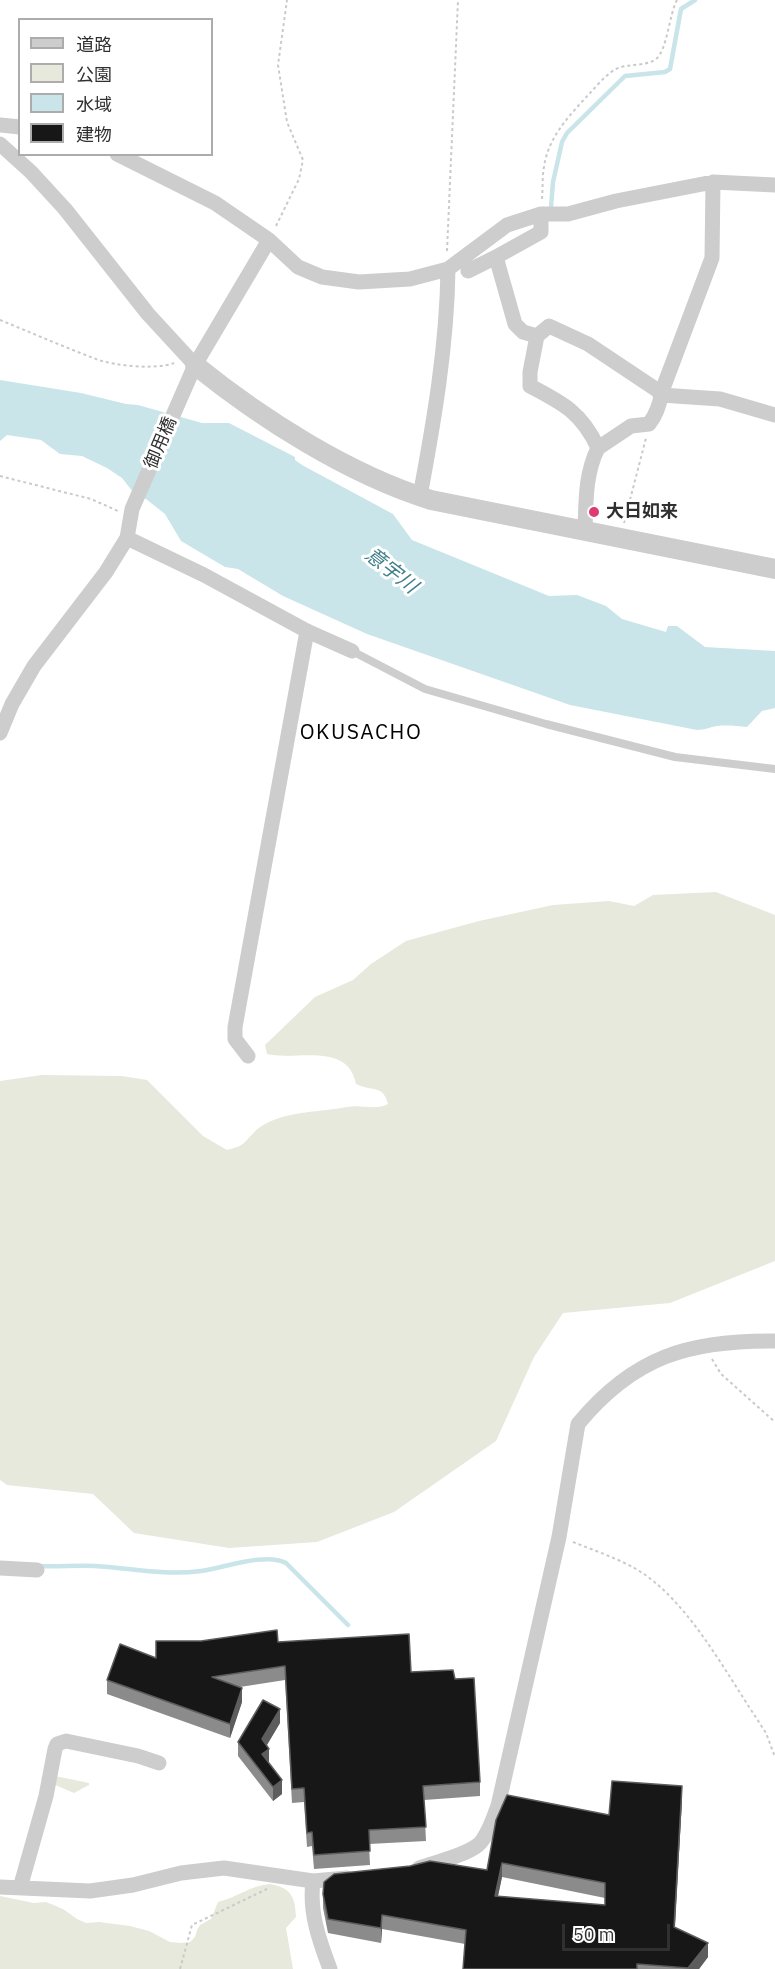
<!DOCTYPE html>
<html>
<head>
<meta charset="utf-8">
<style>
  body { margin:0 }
  #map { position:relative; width:775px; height:1969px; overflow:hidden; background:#fff; font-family:"IBM Plex Sans","Noto Sans JP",sans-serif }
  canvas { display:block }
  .legend { position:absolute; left:18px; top:18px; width:195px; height:138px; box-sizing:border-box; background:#fff; border:2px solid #acacac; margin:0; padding:8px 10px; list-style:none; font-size:18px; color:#303030 }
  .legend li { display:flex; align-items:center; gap:12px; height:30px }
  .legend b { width:30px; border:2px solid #acacac }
  .scale { position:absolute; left:562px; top:1924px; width:108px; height:27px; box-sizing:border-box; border:3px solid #303030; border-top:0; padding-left:8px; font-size:18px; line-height:21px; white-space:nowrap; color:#303030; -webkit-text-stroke:4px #fff; paint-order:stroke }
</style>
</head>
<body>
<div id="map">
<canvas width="775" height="1969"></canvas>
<ul class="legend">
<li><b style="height:8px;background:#cdcdcd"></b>道路</li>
<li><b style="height:16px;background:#e6e9dc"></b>公園</li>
<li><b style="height:16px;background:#c9e5e9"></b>水域</li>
<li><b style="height:16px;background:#171717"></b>建物</li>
</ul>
<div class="scale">50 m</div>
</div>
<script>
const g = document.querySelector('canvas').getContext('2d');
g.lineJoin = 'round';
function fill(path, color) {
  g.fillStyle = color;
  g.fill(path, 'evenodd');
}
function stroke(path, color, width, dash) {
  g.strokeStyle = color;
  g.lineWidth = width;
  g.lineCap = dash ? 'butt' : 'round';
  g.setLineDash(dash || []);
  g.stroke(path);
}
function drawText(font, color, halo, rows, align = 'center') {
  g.font = font + ' "IBM Plex Sans","Noto Sans JP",sans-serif';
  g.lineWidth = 6;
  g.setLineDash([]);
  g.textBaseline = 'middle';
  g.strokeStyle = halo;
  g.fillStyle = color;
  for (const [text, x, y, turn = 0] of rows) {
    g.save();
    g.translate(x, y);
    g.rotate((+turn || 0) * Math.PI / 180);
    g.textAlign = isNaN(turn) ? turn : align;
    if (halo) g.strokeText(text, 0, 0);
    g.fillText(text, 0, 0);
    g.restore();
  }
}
fill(new Path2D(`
  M716,892L775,915V1261L670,1303L563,1313L534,1357L496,1441L394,1512L317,1542L229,1548L134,1533L93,1494L7,1485L0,1480V1081L42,1075L122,1076L147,1080L203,1136L227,1150C233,1148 240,1147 244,1143C251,1136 256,1129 265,1124C289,1111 321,1112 347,1107C360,1104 376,1111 388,1104C383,1084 372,1092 356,1084C348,1041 295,1061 267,1054L265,1045L315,997L353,980L371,964L406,941L479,921L553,905L609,901L634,906L653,895Z
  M55,1776L89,1783V1785L74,1793L53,1784Z
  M270,1884C291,1888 295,1896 296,1917L286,1928L293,1969H0V1896L34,1903L46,1902L63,1909L77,1919L86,1923L99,1922L130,1926L149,1931L170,1942L181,1943L190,1942L195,1937L197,1930L200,1925L211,1919L218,1902C236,1898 251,1885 270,1884Z`), '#e6e9dc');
fill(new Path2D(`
  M0,380L81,393L126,404L138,405L202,423H229L295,457V460L302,465L393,514L412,540L549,596L577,595L606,606L622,619L666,632L668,626H677L705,647L775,651V708L762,711L747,727C737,726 727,725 717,726C710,727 705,730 697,730L570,705L367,634L283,596L238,569L225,567L181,541L165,514L146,499L133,492L122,478L107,468L82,456L60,454L41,440L7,435L0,441Z`), '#c9e5e9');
stroke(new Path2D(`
  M551,207L553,182L562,142L567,133L625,76L665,72L670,69L681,9L695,0
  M39,1566C58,1567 76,1565 95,1566C130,1568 165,1576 201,1571C223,1568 266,1552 286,1563L348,1625`), '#c9e5e9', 4.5);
stroke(new Path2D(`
  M542,199C543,188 542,177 544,167C548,137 570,115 589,94C597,86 605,75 616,69C628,63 645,67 656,59C667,51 669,15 677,0
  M276,226L299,179L303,160L287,122L278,65L287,0
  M447,251L458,0
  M0,320C32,333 64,347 96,359C114,366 157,370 174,363
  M0,476L91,499L118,511
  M624,523L646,438
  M712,1359L721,1374L775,1422
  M573,1542C593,1550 617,1558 636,1569C687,1599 724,1670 757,1719L766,1733L775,1757
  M180,1969L192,1925L267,1889`), '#cacaca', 2, [3, 3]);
stroke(new Path2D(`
  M352,651L425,689L546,724L675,757L775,769`), '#cdcdcd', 8);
stroke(new Path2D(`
  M0,125L20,127
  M0,144L31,172L65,209L148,314L195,365
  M117,154L215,203L269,240L298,267L322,277L359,282L410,279L448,269L507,225L541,214H568L616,201L713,182L775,185
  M713,182L712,258L662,391C660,404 657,414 649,424L631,426L598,448C582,413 563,403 530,386V372L537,336L549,326L588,344L657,390L661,395L720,399L775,415
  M496,257L541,232V214
  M468,271L496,257L515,324L523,332L537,336
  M420,496C434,421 447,346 448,269
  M585,531C586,502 585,474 598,448
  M127,538L204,575L307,631L352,651
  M0,733L12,704L34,666L106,572L127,538L132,509L195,365L269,240
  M248,1056L235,1039V1027L307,631
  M0,1568L37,1570
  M419,1868C436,1862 464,1856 478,1845C488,1836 493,1818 498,1806L559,1537L578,1424C634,1356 690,1340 775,1341
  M313,1881C309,1912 319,1940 330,1969
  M0,1887L90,1891L133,1885L181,1873L224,1868L313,1881L347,1878
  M20,1888L46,1796L55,1749L57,1744L66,1741L138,1756L159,1763`), '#cdcdcd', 15);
stroke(new Path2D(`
  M195,365C262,419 348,474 431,500L775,569`), '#cdcdcd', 20);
fill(new Path2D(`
  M278,1642L411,1672L480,1782V1796L424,1800L426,1841L369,1844L370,1865L314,1869L312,1846L307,1847L304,1802L292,1803L285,1680L240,1687L242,1702L230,1738L107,1694V1680L156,1657Z
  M280,1723L267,1745L269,1763L282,1794L273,1801L238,1756V1742Z
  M682,1800L675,1928L708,1957L699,1969H463L465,1944L382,1929L381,1943L328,1933L323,1908V1894L487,1870L609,1815ZM502,1877L605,1898V1905L498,1896Z`), '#8b8b8b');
fill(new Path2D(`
  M242,1688V1702L230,1738V1724Z
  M280,1709V1723L262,1753V1739Z
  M269,1749V1763L262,1768V1754Z
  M282,1780V1794L273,1801V1787Z
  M682,1786V1800L674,1941V1927Z
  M502,1863V1877L495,1910V1896Z
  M382,1915V1929L381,1943V1928Z
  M708,1943V1957L699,1969H688Z`), '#5d5d5d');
const building = new Path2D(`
  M277,1630L278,1642L409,1634L411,1672L453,1670L455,1679L474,1678L480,1782L423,1786L426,1827L369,1830L370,1851L314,1855L312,1832L307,1833L304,1788L292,1789L285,1666L212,1677L242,1688L230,1724L107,1680L120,1644L156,1658V1641H201Z
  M263,1700L280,1709L262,1739L269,1749L262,1754L282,1780L273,1787L238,1742Z
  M612,1781L682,1786L674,1927L708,1943L688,1968L637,1964V1969H463L466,1930L382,1915L381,1928L328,1919L323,1894L324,1882L334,1874L410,1866L430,1861L487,1870L496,1820L507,1795L609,1815ZM502,1863L605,1883V1905L495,1896Z`);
fill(building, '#171717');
stroke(building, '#5d5d5d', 1.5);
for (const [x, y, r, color] of [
  [594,512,6,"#df3a70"]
]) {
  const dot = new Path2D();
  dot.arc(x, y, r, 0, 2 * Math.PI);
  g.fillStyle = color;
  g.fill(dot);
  stroke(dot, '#fff', 2);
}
drawText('18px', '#303030', '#fff', [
  ["御用橋",161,443,-67]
]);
drawText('bold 18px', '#303030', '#fff', [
  ["大日如来",606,512]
], 'left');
drawText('italic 20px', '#3e7f8a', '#fff', [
  ["意宇川",391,571,38]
]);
g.letterSpacing = '1.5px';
drawText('21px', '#000', '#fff', [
  ["OKUSACHO",361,733]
]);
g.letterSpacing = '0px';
</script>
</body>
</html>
